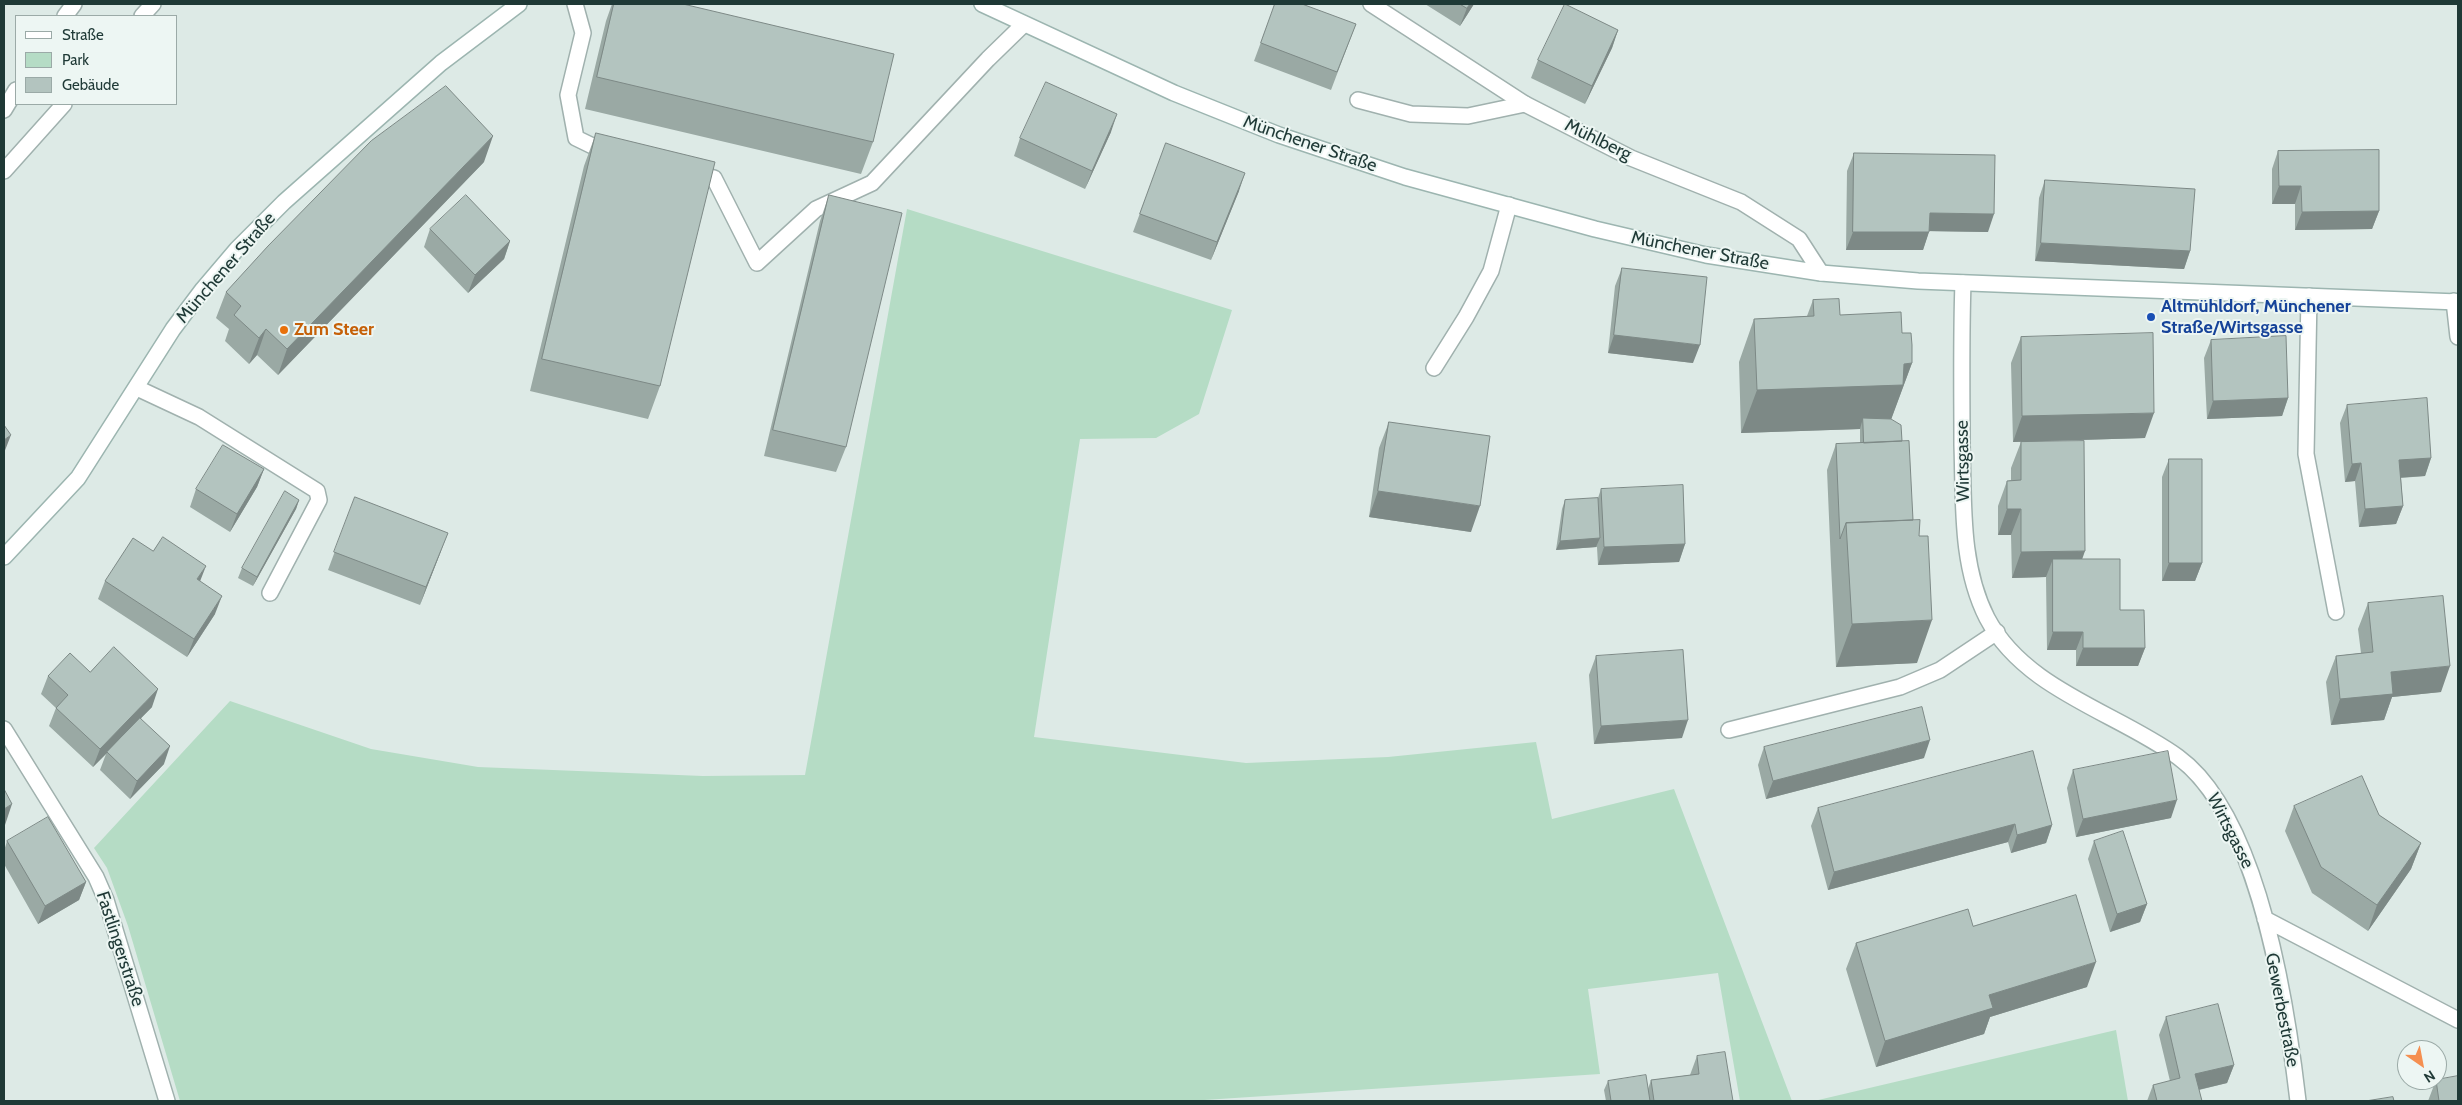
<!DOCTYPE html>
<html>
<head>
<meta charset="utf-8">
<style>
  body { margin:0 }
  #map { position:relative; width:2462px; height:1105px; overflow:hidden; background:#ddeae6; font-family:Cabin,sans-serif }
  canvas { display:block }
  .frame { position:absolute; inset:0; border:5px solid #1f3936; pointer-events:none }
  .legend { position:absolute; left:15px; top:15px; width:162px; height:90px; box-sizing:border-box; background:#edf6f3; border:1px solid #9baaa7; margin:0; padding:6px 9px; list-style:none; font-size:15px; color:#1f3936 }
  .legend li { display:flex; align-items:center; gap:10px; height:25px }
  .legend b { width:25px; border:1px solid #9baaa7 }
  .north { position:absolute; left:2397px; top:1040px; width:50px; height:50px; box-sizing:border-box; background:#edf6f3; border:1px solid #9baaa7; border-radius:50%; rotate:147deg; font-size:14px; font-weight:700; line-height:20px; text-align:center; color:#1f3936 }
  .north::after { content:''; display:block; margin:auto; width:18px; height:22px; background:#f58f50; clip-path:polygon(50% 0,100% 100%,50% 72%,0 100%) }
</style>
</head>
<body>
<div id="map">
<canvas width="2462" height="1105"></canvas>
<div class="frame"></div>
<ul class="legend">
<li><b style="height:6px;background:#fff"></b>Straße</li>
<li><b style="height:14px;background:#b5dcc5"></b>Park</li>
<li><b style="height:14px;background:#b3c4bf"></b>Gebäude</li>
</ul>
<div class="north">N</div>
</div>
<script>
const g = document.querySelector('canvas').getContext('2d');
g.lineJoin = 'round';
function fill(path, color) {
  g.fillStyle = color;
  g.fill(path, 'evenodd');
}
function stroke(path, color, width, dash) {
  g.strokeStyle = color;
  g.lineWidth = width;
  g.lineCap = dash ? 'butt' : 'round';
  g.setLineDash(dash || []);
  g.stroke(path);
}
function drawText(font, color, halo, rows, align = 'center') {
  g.font = font + ' Cabin,sans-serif';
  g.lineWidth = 4;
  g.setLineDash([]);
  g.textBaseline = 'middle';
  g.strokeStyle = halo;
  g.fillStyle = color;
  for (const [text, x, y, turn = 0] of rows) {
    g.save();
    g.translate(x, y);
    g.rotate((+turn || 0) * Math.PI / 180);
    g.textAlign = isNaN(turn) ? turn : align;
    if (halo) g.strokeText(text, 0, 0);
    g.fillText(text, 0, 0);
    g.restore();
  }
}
fill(new Path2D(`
  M907,209L1232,310L1199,414L1156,438L1080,439L1034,737L1246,763L1388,757L1536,742L1552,819L1674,789L1792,1101H1740L1718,973L1588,989L1600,1074L1189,1101H180L128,926L107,868L94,848L230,701L371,749L478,767L703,776L805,775Z
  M2116,1030L2128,1101H1814Z`), '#b5dcc5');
const lane = new Path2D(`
  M575,4L583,33L568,95L576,138L609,154
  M65,16L74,4
  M1358,100L1411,114L1468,116L1525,104
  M4,110L16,90
  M692,173L714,178L757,263L816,209L872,183L988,59L1024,24
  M2309,296L2306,454L2336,612
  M2454,301L2458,337
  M1434,368L1466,317L1491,271L1509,205
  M137,388L199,417L317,491L319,500L270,593
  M1729,730L1900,687L1940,670L1997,632`);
const street = new Path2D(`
  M1371,4L1525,104L1631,158L1741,202L1799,239L1821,273
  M142,16L153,4
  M4,171L64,104
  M1963,283C1961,337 1962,391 1962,445C1964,503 1960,565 1987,618C2025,690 2116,712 2178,757C2259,816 2287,1006 2298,1101
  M4,729L96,877L106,900L167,1101
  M2265,919L2458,1020`);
const secondary = new Path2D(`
  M982,4L1174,93L1279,135L1405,177L1595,229L1706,255L1821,273L1918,281L2458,302
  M4,557L78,478L173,329L203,289L237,249L284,202L441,63L519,4`);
stroke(lane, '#a0b1ae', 18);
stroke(street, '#a0b1ae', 18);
stroke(secondary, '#9cb5b0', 18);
stroke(lane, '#fff', 15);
stroke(street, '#fff', 15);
stroke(secondary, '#fff', 15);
fill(new Path2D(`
  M612,4H683L873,142L861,174L585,109L606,21Z
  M1275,4L1356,24L1331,90L1254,61Z
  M1425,4H1474L1460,26Z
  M1618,30L1612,48L1585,104L1531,78L1538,60Z
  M1111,132L1085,189L1014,156L1020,138Z
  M596,133L660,386L648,419L530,391L584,166Z
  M1166,143L1239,191L1211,260L1133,232Z
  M2278,151L2379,211L2372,229L2295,230V204H2272V169Z
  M1854,153L1988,232L1929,231L1923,250H1846L1847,171Z
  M484,162L278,375L257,355L249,364L225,341L229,329L216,318L226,292Z
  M2045,180L2190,251L2184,269L2035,261L2039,198Z
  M829,195L846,447L836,472L764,456L820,221Z
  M430,229L510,241L504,259L468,293L424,247Z
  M1622,268L1693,363L1608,353L1615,286Z
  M1813,300L1840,315L1902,333L1912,363L1891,419L1902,441L1913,520L1919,536L1917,663L1836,667L1831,565L1827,470L1836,444L1860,443V429L1741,433L1739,362L1754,319L1807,316Z
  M2021,337L2145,438L2013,442L2011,363Z
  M2211,340L2288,398L2282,416L2207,419L2204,358Z
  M2347,405L2431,458L2425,476L2401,478L2403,506L2396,524L2359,527L2355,481L2345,482L2340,423Z
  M1389,422L1471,532L1369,517L1379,448Z
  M2021,442L2082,559L2120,610L2145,648L2138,666H2076V650H2047L2046,577L2012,578L2011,535H1998V506L2007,481L2011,480V468Z
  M2169,459L2202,563L2195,581H2162V477Z
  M264,469L257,487L230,532L190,507L196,489Z
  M1601,489L1685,544L1679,562L1598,565L1597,547L1556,550L1562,509L1565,500L1598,498Z
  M355,497L441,551L420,605L328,570Z
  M299,500L296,509L253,586L238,578L242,568Z
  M105,581L200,582L215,614L187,657L98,599Z
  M2368,603L2441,692L2392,697L2384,720L2331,725L2326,682L2336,656L2361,653L2358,629Z
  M1596,656L1682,738L1594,744L1589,675Z
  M90,672L152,707L141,718L164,764L130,799L100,770L106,754L93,767L49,726L56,708L41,694L48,676Z
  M1764,747L1924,758L1766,799L1758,765Z
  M2073,770L2171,818L2076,837L2067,788Z
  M2294,806L2379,815L2421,843L2411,869L2368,931L2312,893L2285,831Z
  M1818,808L2052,825L2046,843L2011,853L2008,842L1828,890L1811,826Z
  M7,841L86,882L79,900L38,924L4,864V851Z
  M2094,841L2147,904L2140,922L2110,932L2088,859Z
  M1973,926L2087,987L1990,1017L1984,1034L1876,1067L1846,969L1856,943Z
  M2166,1017L2234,1065L2227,1083L2199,1090L2202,1101H2147L2153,1085L2170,1081L2159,1035Z
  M1697,1056L1733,1101H1606L1604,1090L1608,1081L1648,1089L1651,1080L1690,1075Z
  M2436,1080L2458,1101H2428Z`), '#9aa9a4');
fill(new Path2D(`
  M1470,4H1474L1460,26L1467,8Z
  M1618,30L1612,48L1585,104L1592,86Z
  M1117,114L1111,132L1085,189L1092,171Z
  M493,136L484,162L278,375L287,349Z
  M1245,173L1239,191L1211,260L1217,242Z
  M2279,186H2301L2295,204H2272Z
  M2379,211L2372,229L2295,230L2302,212Z
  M1930,213L1994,214L1988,232L1923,231Z
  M1853,232H1929L1923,250H1846Z
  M510,241L504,259L468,293L475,275Z
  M2041,243L2190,251L2184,269L2035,261Z
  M266,329L257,355L249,364L259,338Z
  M1614,335L1700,345L1693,363L1608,353Z
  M1912,363L1888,428L1863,418L1860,429L1741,433L1757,390Z
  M2288,398L2282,416L2207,419L2213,401Z
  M2154,413L2145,438L2013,442L2022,416Z
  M11,435L4,453V440Z
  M2431,458L2425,476L2393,478L2399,460Z
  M2361,463L2355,481L2345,482L2352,464Z
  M264,469L257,487L230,532L237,514Z
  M1378,491L1480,506L1471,532L1369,517Z
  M299,500L296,509L253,586L257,577Z
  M2403,506L2396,524L2359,527L2365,509Z
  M2007,509H2021L2011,535H1998Z
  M448,533L420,605L426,587Z
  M1600,538L1596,547L1556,550L1560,541Z
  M1685,544L1679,562L1598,565L1604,547Z
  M2085,551L2076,577L2053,559L2046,577L2012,578L2021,552Z
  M2169,563H2202L2195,581H2162Z
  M206,566L199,584L197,579Z
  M222,596L215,614L187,657L194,639Z
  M1932,620L1917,663L1836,667L1852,624Z
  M2053,632H2083L2076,650H2047Z
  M2083,648H2145L2138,666H2076Z
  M2450,666L2441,692L2392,697L2384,720L2331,725L2340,699L2391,672Z
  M158,689L152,707L93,767L100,749Z
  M1688,720L1682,738L1594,744L1601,726Z
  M1930,740L1924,758L1766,799L1773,781Z
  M170,746L164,764L130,799L137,781Z
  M2177,800L2171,818L2076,837L2083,819Z
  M12,804L4,828V809Z
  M2015,824L2008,842L1828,890L1834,872Z
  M2052,825L2046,843L2011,853L2017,835Z
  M2421,843L2411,869L2368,931L2377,905Z
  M86,882L79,900L38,924L45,906Z
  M2147,904L2140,922L2110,932L2117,914Z
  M2096,962L2087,987L1990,1017L1984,1034L1876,1067L1885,1041L1989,995Z
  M2234,1065L2227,1083L2189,1092L2195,1074Z`), '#7d8986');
const building = new Path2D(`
  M614,4H683L894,54L873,142L597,77Z
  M1275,4H1302L1356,24L1337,72L1261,43Z
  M1460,4H1470L1467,8Z
  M1565,4L1618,30L1592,86L1538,60Z
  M1046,82L1117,114L1092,171L1020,138Z
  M446,86L493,136L287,349L266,329L259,338L234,315L241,306L226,292L268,246L371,141Z
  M596,133L715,162L660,386L542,359Z
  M1166,143L1245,173L1217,242L1140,214Z
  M2379,150V211L2302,212L2301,186H2279L2278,151Z
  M1854,153L1995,155L1994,214L1930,213L1929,232H1853Z
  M2045,180L2195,189L2190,251L2041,243Z
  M466,195L510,241L475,275L430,229Z
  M829,195L902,213L846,447L773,430Z
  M1622,268L1707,277L1700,345L1614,335Z
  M1839,299L1840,315L1901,312L1902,333H1911L1912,345V363L1904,364L1903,385L1757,390L1754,319L1814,316L1813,300Z
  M2153,333L2154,413L2022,416L2021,337Z
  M2286,336L2288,398L2213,401L2211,340Z
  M2427,398L2431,458L2399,460L2403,506L2365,509L2361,463L2352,464L2347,405Z
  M1863,418L1891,419L1901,425L1902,441L1864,443Z
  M1389,422L1490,436L1480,506L1378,491Z
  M4,425L11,435L4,440Z
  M1909,441L1913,520L1846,523L1840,539L1836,444Z
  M2084,441L2085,551L2021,552V509H2007V481L2021,480V442Z
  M223,445L264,469L237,514L196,489Z
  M2169,459H2202V563H2169Z
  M1683,485L1685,544L1604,547L1601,489Z
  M285,491L299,500L257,577L242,568Z
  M355,497L448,533L426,587L334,552Z
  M1598,498L1600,538L1560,541L1565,500Z
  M1920,520L1919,536H1928L1932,620L1852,624L1846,523Z
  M163,537L206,566L197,579L222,596L194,639L105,581L133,538L153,551Z
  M2053,559H2120V610H2144L2145,648H2083V632H2053Z
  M2443,596L2450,666L2391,672L2393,694L2340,699L2336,656L2373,652L2368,603Z
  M114,647L158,689L100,749L56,708L68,695L48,676L70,653L90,672Z
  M1683,650L1688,720L1601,726L1596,656Z
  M1922,707L1930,740L1773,781L1764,747Z
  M140,718L170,746L137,781L107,752Z
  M2033,751L2052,825L2017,835L2015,824L1834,872L1818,808Z
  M2168,751L2177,800L2083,819L2073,770Z
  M2362,776L2379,815L2421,843L2377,905L2321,867L2294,806Z
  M4,789L12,804L4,809Z
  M48,817L86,882L45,906L7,841Z
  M2123,831L2147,904L2117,914L2094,841Z
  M2076,895L2096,962L1989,995L1993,1008L1885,1041L1856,943L1968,909L1973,926Z
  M2218,1004L2234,1065L2195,1074L2202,1101H2157L2153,1085L2180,1078L2166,1017Z
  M1725,1052L1733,1101H1654L1651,1080L1699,1074L1697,1056Z
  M1646,1075L1650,1101H1611L1608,1081Z
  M2458,1076V1101H2439L2436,1080Z
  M2393,1097L2394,1101H2366Z`);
fill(building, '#b3c4bf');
stroke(building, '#7d8986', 1);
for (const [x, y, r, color] of [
  [2151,317,5,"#1a4fb4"],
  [284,330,5,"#e8710a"]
]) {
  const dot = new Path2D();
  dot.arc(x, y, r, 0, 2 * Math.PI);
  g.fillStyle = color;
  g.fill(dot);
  stroke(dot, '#edf6f3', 2);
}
drawText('18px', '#1f3936', '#edf6f3', [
  ["Mühlberg",1598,140,26],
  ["Münchener Straße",1310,144,19],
  ["Münchener Straße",1700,251,11],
  ["Münchener Straße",226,268,-49],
  ["Wirtsgasse",1963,461,-91],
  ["Wirtsgasse",2230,831,63],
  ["Fastlingerstraße",120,949,72],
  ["Gewerbestraße",2282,1010,79]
]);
drawText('bold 18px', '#164399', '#edf6f3', [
  ["Altmühldorf, Münchener",2161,307],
  ["Straße/Wirtsgasse",2161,328]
], 'left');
drawText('bold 18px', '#c56008', '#edf6f3', [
  ["Zum Steer",294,330]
], 'left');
</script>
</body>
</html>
